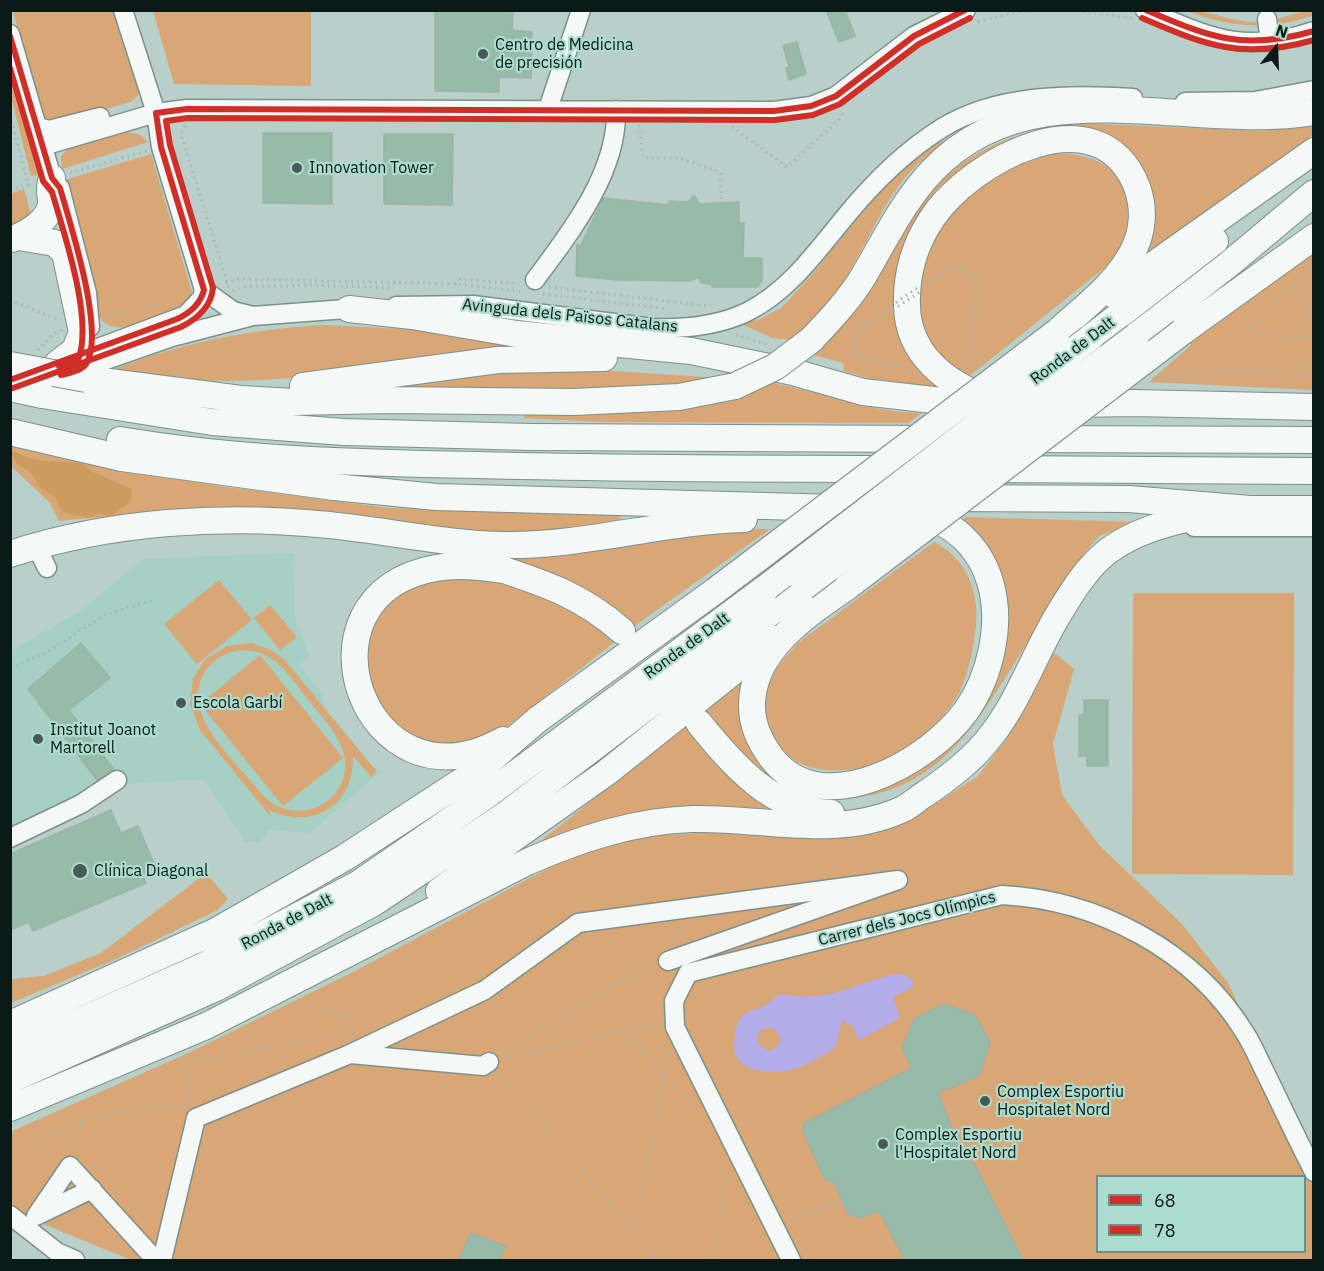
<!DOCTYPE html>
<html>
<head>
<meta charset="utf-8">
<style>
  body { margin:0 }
  #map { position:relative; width:1324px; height:1271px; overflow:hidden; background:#b8d0c9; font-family:"IBM Plex Sans",sans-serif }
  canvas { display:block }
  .frame { position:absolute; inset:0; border:12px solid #0a1b17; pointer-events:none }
  .legend { position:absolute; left:1096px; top:1175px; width:210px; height:78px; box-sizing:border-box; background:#addbcd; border:2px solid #6c8e84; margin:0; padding:8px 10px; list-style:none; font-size:18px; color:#0a1b17 }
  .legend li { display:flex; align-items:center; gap:12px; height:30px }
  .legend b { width:30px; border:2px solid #6c8e84 }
  .north { position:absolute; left:1246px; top:18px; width:60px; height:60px; -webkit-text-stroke:4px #addbcd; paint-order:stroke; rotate:19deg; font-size:16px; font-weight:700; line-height:24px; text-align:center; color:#0a1b17 }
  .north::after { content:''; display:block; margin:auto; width:21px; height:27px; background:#0a1b17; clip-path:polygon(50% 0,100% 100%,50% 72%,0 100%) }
</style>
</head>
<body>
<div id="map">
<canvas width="1324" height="1271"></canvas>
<div class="frame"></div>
<ul class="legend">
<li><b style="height:8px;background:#d02e26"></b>68</li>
<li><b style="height:8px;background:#d02e26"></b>78</li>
</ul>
<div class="north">N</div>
</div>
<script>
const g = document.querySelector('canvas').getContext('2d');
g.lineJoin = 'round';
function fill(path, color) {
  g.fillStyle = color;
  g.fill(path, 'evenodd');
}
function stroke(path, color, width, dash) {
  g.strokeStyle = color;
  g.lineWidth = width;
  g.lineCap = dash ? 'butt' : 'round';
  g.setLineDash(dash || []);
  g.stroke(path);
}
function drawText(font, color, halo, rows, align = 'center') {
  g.font = font + ' "IBM Plex Sans",sans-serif';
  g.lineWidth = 4.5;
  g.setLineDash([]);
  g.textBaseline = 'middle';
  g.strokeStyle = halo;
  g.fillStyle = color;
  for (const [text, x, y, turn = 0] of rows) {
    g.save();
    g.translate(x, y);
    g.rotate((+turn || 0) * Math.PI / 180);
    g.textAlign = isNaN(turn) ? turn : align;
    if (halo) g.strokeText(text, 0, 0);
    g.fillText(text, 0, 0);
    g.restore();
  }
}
fill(new Path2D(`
  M294,553L295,617L309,656L299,665L321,692L326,709L379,773L310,833L269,830L260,842H245L203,779L124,784L69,802L11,831L10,651L79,612L143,559Z`), '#a7d0c4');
fill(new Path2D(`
  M13,11H116L140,93L131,102L52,124L44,122L38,111Z
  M153,11H311V86L174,84Z
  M1187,11C1213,10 1235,24 1262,22C1280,20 1295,11 1313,11L1314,15C1269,31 1231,28 1187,11Z
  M10,60L40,174L31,176L11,97Z
  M1076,123L1261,131L1313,125V135L1152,251L1146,245L1123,153L1021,137L1001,144L945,182L928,205L896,279L950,390L897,387L844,371L843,363L814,355C832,337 852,318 866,297C882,273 892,244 908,220C947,160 1006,131 1076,123Z
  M965,131C950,141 933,150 920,162C889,190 873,231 853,266C837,294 816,318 792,340L773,338L741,324L758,320L781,308L809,278L899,168L922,151Z
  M126,132L139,134L148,142L62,169L61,157L67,149Z
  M1054,153C1127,153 1152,207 1108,265L961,383L946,372L917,320L919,272L944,216L993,173Z
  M151,154L193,296L188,307C167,314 113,343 99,316L65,180Z
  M24,189L32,218L10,229V194Z
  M1313,244V390L1149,382L1191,345L1189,342Z
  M325,325L441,331L507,341V348C415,362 322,380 229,381C189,381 150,375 110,371C179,343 250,329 325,325Z
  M569,368L719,378L643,390H349L419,376Z
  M772,383C822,392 871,413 922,413L908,423L602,422L524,418V414L706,406L739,399Z
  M10,446L220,486L389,508L620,515V527L524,537L124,515L59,521L50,503L11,466Z
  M966,517L1137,522L1099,536L1085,552C1063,587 1041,621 1019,656C976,724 941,788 853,798C823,801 791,795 766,777C741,759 722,734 703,711L746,675L775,777H905L926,765L960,735L1007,629V608L1002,580L959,523Z
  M723,529H770L629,630L497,554Z
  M934,542C966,558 979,590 976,625C973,648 970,670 960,691C934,741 864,785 807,766C776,756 759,718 768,688C773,670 786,656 798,643Z
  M469,577L504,583L564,604L617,640L494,737L461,747L408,738L371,701L363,647L368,632L390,599L437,579Z
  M219,580L252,620L197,664L164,624Z
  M1133,593H1294L1293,875L1132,874Z
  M270,605L297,637L280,650L254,618Z
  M251,643L269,649L285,660L377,772L371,777L353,756C355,805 313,831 269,810L271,817L200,730L190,704L193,679L205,659L227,646ZM236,651C247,649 258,651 267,656C283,664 294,682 305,696C326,722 362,755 337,791C330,801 319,808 307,810C290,813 273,807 262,794C238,763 181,717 203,675C210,662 222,654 236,651Z
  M1053,652L1074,669L1053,744L1062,795L1099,845L1182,924L1228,983L1313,1164V1260H131L26,1217L11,1202L10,1132L186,1054L351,973L562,861L633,837L745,830L866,832L906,823L978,776L1007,739ZM1098,1176H1304V1252H1098Z
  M260,655L343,758L283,806L200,704Z
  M689,724C708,766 745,794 785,815L524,854Z
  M206,873L228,899L218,910L114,960L11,1003V979L43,976L101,953Z`), '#d8a775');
fill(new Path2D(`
  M11,451L36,460L82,463L93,472L132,489L131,502L110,517L99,513L88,518L62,512L54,496L40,488L32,474L15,462Z`), '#cc9c5e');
fill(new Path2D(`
  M895,974L905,975L913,980V987L893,997L900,1018L859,1040L851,1024L842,1021L835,1048C808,1065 782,1080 750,1068C742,1065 735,1057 734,1048C734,1038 735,1025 741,1017C747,1009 759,1010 766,1005C771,1002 775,997 780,994C831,1003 849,985 895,974ZM769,1028L776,1030L780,1039L778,1046L769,1051L759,1045L757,1037L761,1030Z`), '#b4abe9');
const building = new Path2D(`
  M435,10H513L512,30L532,32L531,78L499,77V92L435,91Z
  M826,10H845L855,36L839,42Z
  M797,42L806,74L789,80L786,68L789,67L783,46Z
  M263,133H332V204L263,203Z
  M384,134H453L452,205L384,204Z
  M694,195L699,204L739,202V223H744L743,258H762V281L757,287H712V284L702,283L698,278L689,281L618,280L576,276L577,245H581L603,198L668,205L669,201L688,202Z
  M81,643L110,678L69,710L114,770L97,780L28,689Z
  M1084,700H1108V766H1087V756H1079V715H1084Z
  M111,810L121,833L138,826L156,868L142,874L146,883L33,931L29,922L10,930V854Z
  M944,1004L975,1015L990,1042L979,1076L938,1093L964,1159L974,1163L1023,1260H905L879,1211L860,1218L848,1214L834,1182L825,1180L802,1129L805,1123L912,1068L902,1048L915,1018Z
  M471,1233L506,1246L499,1260H459Z`);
fill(building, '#96bba9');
stroke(building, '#9fb1a9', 1.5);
const minor = new Path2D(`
  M1145,10C1210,37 1242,55 1314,31
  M1267,19L1270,42
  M10,34L52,178L60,188L87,293L90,327
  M1185,102L1255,101L1314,90
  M548,109L581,10
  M36,126L49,130L100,117
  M43,146L156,113L187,109L774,111L811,106L836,96L914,36L966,10
  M535,280C570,233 618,172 616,110
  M204,290L233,311L253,316L359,308
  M396,306L473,305L653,328C684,329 718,326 747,312C788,292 817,251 845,217C872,184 905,151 942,128C997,94 1071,94 1133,98
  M66,360L186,315L202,298L204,290L161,147L156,113L123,10
  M66,374L172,337L249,317
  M1194,527H1314
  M40,554L47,568
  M10,838L81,804L117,780
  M350,1054L485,990L578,923L898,880L668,961
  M92,1189L36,1216L70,1166L152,1256L161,1259
  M10,1215L57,1252L75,1260
  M162,1260L196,1118L350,1054L483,1066L489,1062
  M791,1260L675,1027L674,1001L688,973L1002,895C1098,900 1194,950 1245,1033C1254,1047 1260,1063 1268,1078C1283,1109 1298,1141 1314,1172`);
const highway = new Path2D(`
  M18,237L55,243L65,253L82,332L75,350L58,363
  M12,239C27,234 50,220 51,203C51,194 48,187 52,178
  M1112,294L1314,151
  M349,309L412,316L517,334L691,351L793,372L863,392L977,405
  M1182,332L1314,237
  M1136,336L1228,265L1314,193
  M1090,338L1215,241
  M811,340C829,321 849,300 863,277C885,240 903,201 933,170C1033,65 1189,133 1314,112
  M86,379L241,399L294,402L390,400L574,402L679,397L735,386
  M303,386L498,360L604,358
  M42,395L212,422L344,432L531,437L929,439
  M988,398C946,384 908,354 907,306C906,275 914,246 931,220C969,161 1099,90 1137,187C1145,209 1143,233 1132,253C1115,285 1083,308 1057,332
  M1074,404L1135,403L1314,407
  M10,432L122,458L334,487L436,497L838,508
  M1029,439L1314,440
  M120,440C238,460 358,463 477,465C629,469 782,469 934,469
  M989,469L1314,471
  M951,498L1129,499L1250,509H1314
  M10,554C111,521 224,514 329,525C388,531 446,544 505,545C585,546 664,521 744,519
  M489,565C541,582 580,594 622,631
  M847,587C806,615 751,651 752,707C752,726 760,742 771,757C821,824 929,762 966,711C990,677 1002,626 991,585C981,548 954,522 917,513
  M699,723C733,765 772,811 831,813
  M503,740C364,818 286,594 436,568C458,564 481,567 504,570
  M439,891L606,773L774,639
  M10,1024L216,931L344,858L479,770L537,720L715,591
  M10,1052L205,965L358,884L487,795L767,587
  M10,1080L216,988L375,902L505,815L804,587
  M10,1108L206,1026L527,862C580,839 633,821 692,819C761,817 837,840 903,809C911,805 918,798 925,794C944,781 962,768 978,751C1015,713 1031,660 1058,615C1072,592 1086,568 1108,551C1149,521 1201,516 1250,509`);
stroke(minor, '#7d908b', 21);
stroke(highway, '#7d908b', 28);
stroke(new Path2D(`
  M1071,10L1132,18
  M978,22L1015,12L1044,10
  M10,115L29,186
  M639,125L643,158H680L720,172L722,203
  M185,126L181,133L183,141L229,288
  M732,127L787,167L839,120L845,110
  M70,173L147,151
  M10,190L29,184
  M1314,265L1303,272C1302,289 1300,308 1314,319
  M1303,272L1248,331L1301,339L1314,336
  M928,280L945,269L956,266L968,271L976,280L982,295L976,314L971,361L982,364
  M226,283L238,279L455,284L525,292
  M455,284L460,279L519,284
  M927,286L950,270C1000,278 957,333 965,366
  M549,287L709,306
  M233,291L243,287L309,285L394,288
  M543,294L667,309
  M1302,295L1314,293
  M10,300L59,320
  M887,309C872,319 850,328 851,348L858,359L893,367L900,366
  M889,312L865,328L854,339V347L860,354L897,361L906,372L905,377
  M106,317L175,300
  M736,335L767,344
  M38,350L53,334L62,330
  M1163,373L1314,366
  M1152,379L1314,373
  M10,667L44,654L105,615L156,599
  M668,943L685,926
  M823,977L853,1039
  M310,1007L373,1025
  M624,1031L695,1106
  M503,1054L653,961
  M505,1058L659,1023
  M499,1073L658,1260
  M71,1150L83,1118L187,1105L188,1063L356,1032
  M10,1157L83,1118
  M790,1221L842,1200
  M54,1225L65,1233
  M634,1232L669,1051
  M712,1260L729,1174`), '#abb3b1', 3, [1.5, 4.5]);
stroke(minor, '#f4f8f7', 18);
stroke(highway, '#f4f8f7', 26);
const highwayBridge = new Path2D(`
  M10,365L86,379
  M735,386L775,367L811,340
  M10,388L42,395
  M767,587L1090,338
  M804,587L1136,336
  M847,587L1182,332
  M715,591L1057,332`);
stroke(highwayBridge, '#7d908b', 28, []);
stroke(new Path2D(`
  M891,306L920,286
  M893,310L921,291`), '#abb3b1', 3, [1.5, 4.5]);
stroke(highwayBridge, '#f4f8f7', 26);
stroke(new Path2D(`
  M1146,10C1211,38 1244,51 1314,31
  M10,36L52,178L60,188C70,223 106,334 86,364C81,371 69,373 61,375
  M10,380L177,319C190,313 200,305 204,290L161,147L156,113L187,109L774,111L811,106L836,96L914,36L965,10`), '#d02e26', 6);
stroke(new Path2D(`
  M1142,18C1207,46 1243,60 1314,40
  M10,68L43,181L52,192C64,233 94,321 78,360L59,366
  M13,388L181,327C197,319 211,307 213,288L170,145L166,121L188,118L775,120L813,115L840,104L919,44L970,18`), '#d02e26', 6);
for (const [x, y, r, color] of [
  [483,54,6,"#475a55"],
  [297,168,6,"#475a55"],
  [181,703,6,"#475a55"],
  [38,739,6,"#475a55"],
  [80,871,8,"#475a55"],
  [985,1101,6,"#475a55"],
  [883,1144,6,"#475a55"]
]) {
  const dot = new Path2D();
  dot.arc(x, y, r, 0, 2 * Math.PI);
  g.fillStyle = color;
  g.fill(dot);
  stroke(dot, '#addbcd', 2);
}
drawText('16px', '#0a1b17', '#addbcd', [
  ["Centro de Medicina",495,45],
  ["de precisión",495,63],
  ["Innovation Tower",309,168],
  ["Escola Garbí",193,703],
  ["Institut Joanot",50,730],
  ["Martorell",50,748],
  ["Clínica Diagonal",94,871],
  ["Complex Esportiu",997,1092],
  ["Hospitalet Nord",997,1110],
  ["Complex Esportiu",895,1135],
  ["l'Hospitalet Nord",895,1153]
], 'left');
drawText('16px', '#0a1b17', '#addbcd', [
  ["Avinguda dels Països Catalans",570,316,6],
  ["Ronda de Dalt",1073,351,-37],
  ["Ronda de Dalt",687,646,-36],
  ["Carrer dels Jocs Olímpics",907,919,-14],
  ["Ronda de Dalt",287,922,-28]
]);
</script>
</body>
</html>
